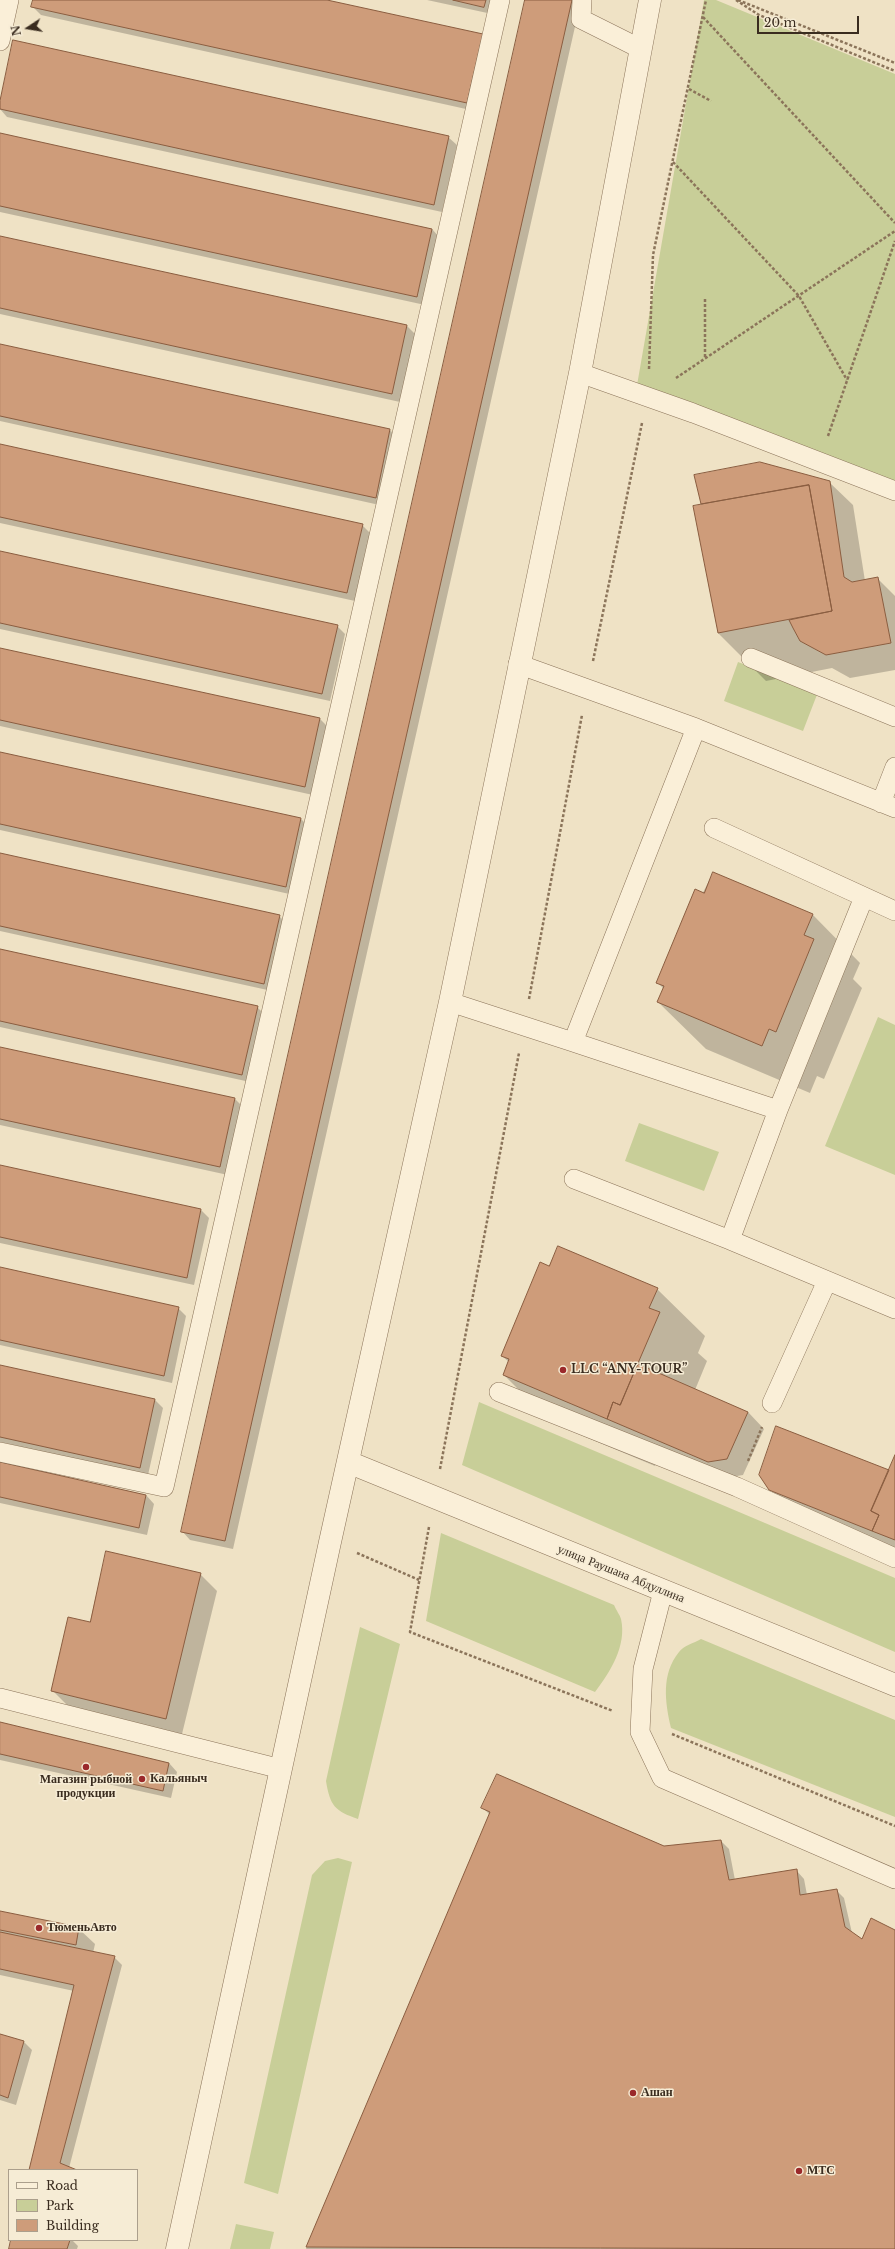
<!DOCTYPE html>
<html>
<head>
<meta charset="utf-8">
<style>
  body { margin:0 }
  #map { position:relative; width:895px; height:2249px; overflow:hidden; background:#efe2c5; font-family:"Libre Baskerville",serif }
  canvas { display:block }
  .legend { position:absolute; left:8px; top:2169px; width:130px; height:72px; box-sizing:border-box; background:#f6ecd5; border:1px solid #ab9f8c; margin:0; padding:5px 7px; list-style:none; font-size:12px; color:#3a2c1f }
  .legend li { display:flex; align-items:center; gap:8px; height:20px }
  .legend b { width:20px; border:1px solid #ab9f8c }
  .north { position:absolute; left:8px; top:8px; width:40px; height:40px; -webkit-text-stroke:3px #f6ecd5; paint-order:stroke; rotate:258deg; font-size:11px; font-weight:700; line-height:16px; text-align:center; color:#3a2c1f }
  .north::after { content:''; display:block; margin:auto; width:14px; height:18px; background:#3a2c1f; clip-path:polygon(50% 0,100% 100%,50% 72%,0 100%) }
  .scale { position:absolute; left:757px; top:16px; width:102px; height:18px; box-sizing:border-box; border:2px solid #3a2c1f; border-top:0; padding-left:5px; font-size:12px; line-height:14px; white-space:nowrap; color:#3a2c1f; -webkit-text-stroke:3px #f6ecd5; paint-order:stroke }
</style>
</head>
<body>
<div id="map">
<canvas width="895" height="2249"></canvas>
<ul class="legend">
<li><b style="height:5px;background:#faefd8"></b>Road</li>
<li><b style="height:11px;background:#c8ce98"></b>Park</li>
<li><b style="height:11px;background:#ce9c7a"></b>Building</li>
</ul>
<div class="north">N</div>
<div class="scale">20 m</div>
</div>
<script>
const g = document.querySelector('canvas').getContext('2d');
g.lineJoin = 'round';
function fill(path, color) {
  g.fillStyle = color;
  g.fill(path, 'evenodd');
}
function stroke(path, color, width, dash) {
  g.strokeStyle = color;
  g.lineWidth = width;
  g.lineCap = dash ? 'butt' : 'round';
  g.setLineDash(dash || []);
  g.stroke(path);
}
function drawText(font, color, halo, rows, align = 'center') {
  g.font = font + ' "Libre Baskerville",serif';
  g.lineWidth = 3;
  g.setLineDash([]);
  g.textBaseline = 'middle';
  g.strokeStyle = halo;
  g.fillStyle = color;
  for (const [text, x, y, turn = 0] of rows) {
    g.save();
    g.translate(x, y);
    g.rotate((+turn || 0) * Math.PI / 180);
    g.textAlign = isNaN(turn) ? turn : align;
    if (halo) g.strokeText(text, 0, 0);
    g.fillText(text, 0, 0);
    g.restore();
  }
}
fill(new Path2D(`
  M704,0H716L895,74V483L636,391Z
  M738,662L818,692L803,731L724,701Z
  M878,1017L895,1025V1175L825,1146Z
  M639,1123L719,1152L704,1191L625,1161Z
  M479,1402L895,1578V1652L462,1465Z
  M441,1533L614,1605C616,1610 620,1615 621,1619C627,1646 610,1672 595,1692L426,1621Z
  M360,1627L400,1644L358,1819C335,1811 330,1806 326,1781Z
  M701,1639L895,1720V1817L671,1728C665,1702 661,1674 679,1652C683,1646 694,1643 701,1639Z
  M338,1858L352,1862L278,2194L244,2183L312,1875L325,1861Z
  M236,2224L274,2232L270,2249H230Z`), '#c8ce98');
fill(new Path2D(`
  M34,0H321L482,35L475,111L41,15L33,7Z
  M427,0H495L492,14Z
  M526,0H581L233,1549L190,1540L182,1531Z
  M0,105L448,137L457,145L442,212L7,117L0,109Z
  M0,134L432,229L440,238L425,305L0,212Z
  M0,237L407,326L415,334L400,402L0,314Z
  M0,345L390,430L398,439L384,506L0,421Z
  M0,445L362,525L370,533L355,601L0,523Z
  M695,475L829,482L853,505L865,581L877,578L895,596V670L850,678L832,668L766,681L718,633L694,507L702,505Z
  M0,552L337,626L345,634L330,701L0,629Z
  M0,649L320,719L328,727L313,795L0,726Z
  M0,753L301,819L309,827L294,895L0,830Z
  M0,854L279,916L287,924L272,991L0,931Z
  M713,873L813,915L860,963L853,979L862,988L824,1079L817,1076L810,1093L706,1049L658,1002L664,989L657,982Z
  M0,950L257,1007L265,1015L250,1082L0,1027Z
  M0,1048L235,1099L243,1107L228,1175L0,1125Z
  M0,1166L201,1210L209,1218L194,1285L0,1243Z
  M550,1267L657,1289L705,1336L698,1353L707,1361L695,1390L748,1412L764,1429L743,1475L725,1478L661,1451L655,1466L552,1423L504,1375L509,1362L502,1356Z
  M0,1268L178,1308L186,1316L172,1383L0,1345Z
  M0,1366L155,1400L163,1408L148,1475L0,1442Z
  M895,1457V1553L786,1506L770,1489L889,1471Z
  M0,1463L146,1495L154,1504L147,1535L0,1503Z
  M200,1574L217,1591L182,1734L69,1707L52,1690L90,1623Z
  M0,1723L169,1763L177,1772L171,1798L0,1760Z
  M482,1807L664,1847L721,1841L729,1849L735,1880L796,1870L804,1879L807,1895L836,1890L844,1898L852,1933L863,1941L895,1931V2249H306L490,1815Z
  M0,1912L78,1928L95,1944L93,1953L114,1957L122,1965L69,2168L74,2170H30L74,1991L0,1975Z
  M0,2035L24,2042L32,2050L16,2105L0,2100Z
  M12,2240H72L78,2246L77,2249H10Z`), '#0003');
const building = new Path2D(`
  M33,0H327L483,34L467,103L31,7Z
  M453,0H486L484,7Z
  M525,0H572L225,1541L181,1532Z
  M13,40L449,136L434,205L0,109V101Z
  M0,133L432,229L417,297L0,206Z
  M0,236L407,325L392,394L0,308Z
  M0,344L390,429L376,498L0,416Z
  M0,444L363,524L347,593L0,517Z
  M760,462L830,481L844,577L852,582L878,577L891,643L826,655L800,641L793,628L789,620L832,611L809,485L701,504L694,475Z
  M809,485L832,611L718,633L693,506Z
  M0,551L338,625L322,694L0,623Z
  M0,648L320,718L305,787L0,720Z
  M0,752L301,818L286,887L0,824Z
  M0,853L280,915L264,984L0,926Z
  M713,872L813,914L804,935L814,939L776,1032L769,1029L762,1046L657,1002L664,986L656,983L695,889L704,893Z
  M0,949L258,1006L242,1075L0,1021Z
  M0,1047L235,1098L220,1167L0,1119Z
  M0,1165L201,1209L187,1278L0,1237Z
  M558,1246L658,1288L649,1308L660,1312L620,1405L613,1402L607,1419L503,1375L509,1359L501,1356L540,1262L549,1266Z
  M0,1267L179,1307L164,1376L0,1340Z
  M638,1364L748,1412L727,1459L708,1462L607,1419L613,1402L620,1405Z
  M0,1365L155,1399L140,1468L0,1437Z
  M776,1426L889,1470L871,1511L879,1515L872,1531L769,1490L759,1475Z
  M895,1455V1540L872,1531L879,1515L871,1511Z
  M0,1462L146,1495L139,1528L0,1497Z
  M106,1551L201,1573L166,1719L51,1691L68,1617L90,1622Z
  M0,1722L169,1763L163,1791L0,1754Z
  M497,1774L664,1846L721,1840L729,1880L797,1869L800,1895L837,1889L845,1927L862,1939L871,1918L895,1930V2249L306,2247L490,1812L481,1808Z
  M0,1911L79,1927L76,1945L0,1930Z
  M0,1932L115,1956L60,2163L77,2170H29L74,1985L0,1969Z
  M0,2034L24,2041L8,2098L0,2095Z
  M11,2240H70L67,2249H9Z`);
fill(building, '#ce9c7a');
stroke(building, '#8a5d40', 1);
const service = new Path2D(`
  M582,0L581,19L641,49
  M0,41L9,0
  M580,373L693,413L895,491
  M751,658L895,717
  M518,664L696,728L895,808
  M696,728L573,1042L778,1110L730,1240L895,1309
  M881,803L895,767
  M714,828L895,911
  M450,1002L573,1042
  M778,1110L864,897
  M574,1179L730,1240
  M499,1392L737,1487L895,1558
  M772,1403L827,1281
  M0,1452L164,1487L500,0
  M663,1591L643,1669L640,1732L662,1778L895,1879
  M0,1698L281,1769`);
const minor = new Path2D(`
  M348,1462L895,1685
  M177,2249L330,1542L450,1002L580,373L650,0`);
stroke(service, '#8b745a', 20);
stroke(minor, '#8b745a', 23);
stroke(new Path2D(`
  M736,0L759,15L895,71
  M738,0L895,63
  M703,17L895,223
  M689,89L711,101
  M673,162L799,296L847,380
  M705,299V358
  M649,369L653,255L706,0
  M676,378L895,231
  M828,436L895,241
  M593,661L642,423
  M529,999L582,715
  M748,1461L762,1427
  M440,1469L519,1053
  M429,1527L410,1632L613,1711
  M357,1553L419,1580
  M672,1734L895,1826`), '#8b745a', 2.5, [3, 2]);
stroke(service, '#faefd8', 19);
stroke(minor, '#faefd8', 22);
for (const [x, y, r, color] of [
  [563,1370,4,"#9b292b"],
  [86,1767,4,"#9b292b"],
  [142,1779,4,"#9b292b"],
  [39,1928,4,"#9b292b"],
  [633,2093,4,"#9b292b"],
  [799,2171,4,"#9b292b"]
]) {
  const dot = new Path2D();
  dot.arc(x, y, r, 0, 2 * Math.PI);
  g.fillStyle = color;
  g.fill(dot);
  stroke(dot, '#f6ecd5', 1.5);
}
drawText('bold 12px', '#3a2c1f', '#f6ecd5', [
  ["LLC “ANY-TOUR”",571,1370],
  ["Кальяныч",150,1779],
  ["Магазин рыбной",86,1780,"center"],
  ["продукции",86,1794,"center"],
  ["ТюменьАвто",47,1928],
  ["Ашан",641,2093],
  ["МТС",807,2171]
], 'left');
drawText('12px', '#3a2c1f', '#f6ecd5', [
  ["улица Раушана Абдуллина",621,1574,22]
]);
</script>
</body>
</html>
